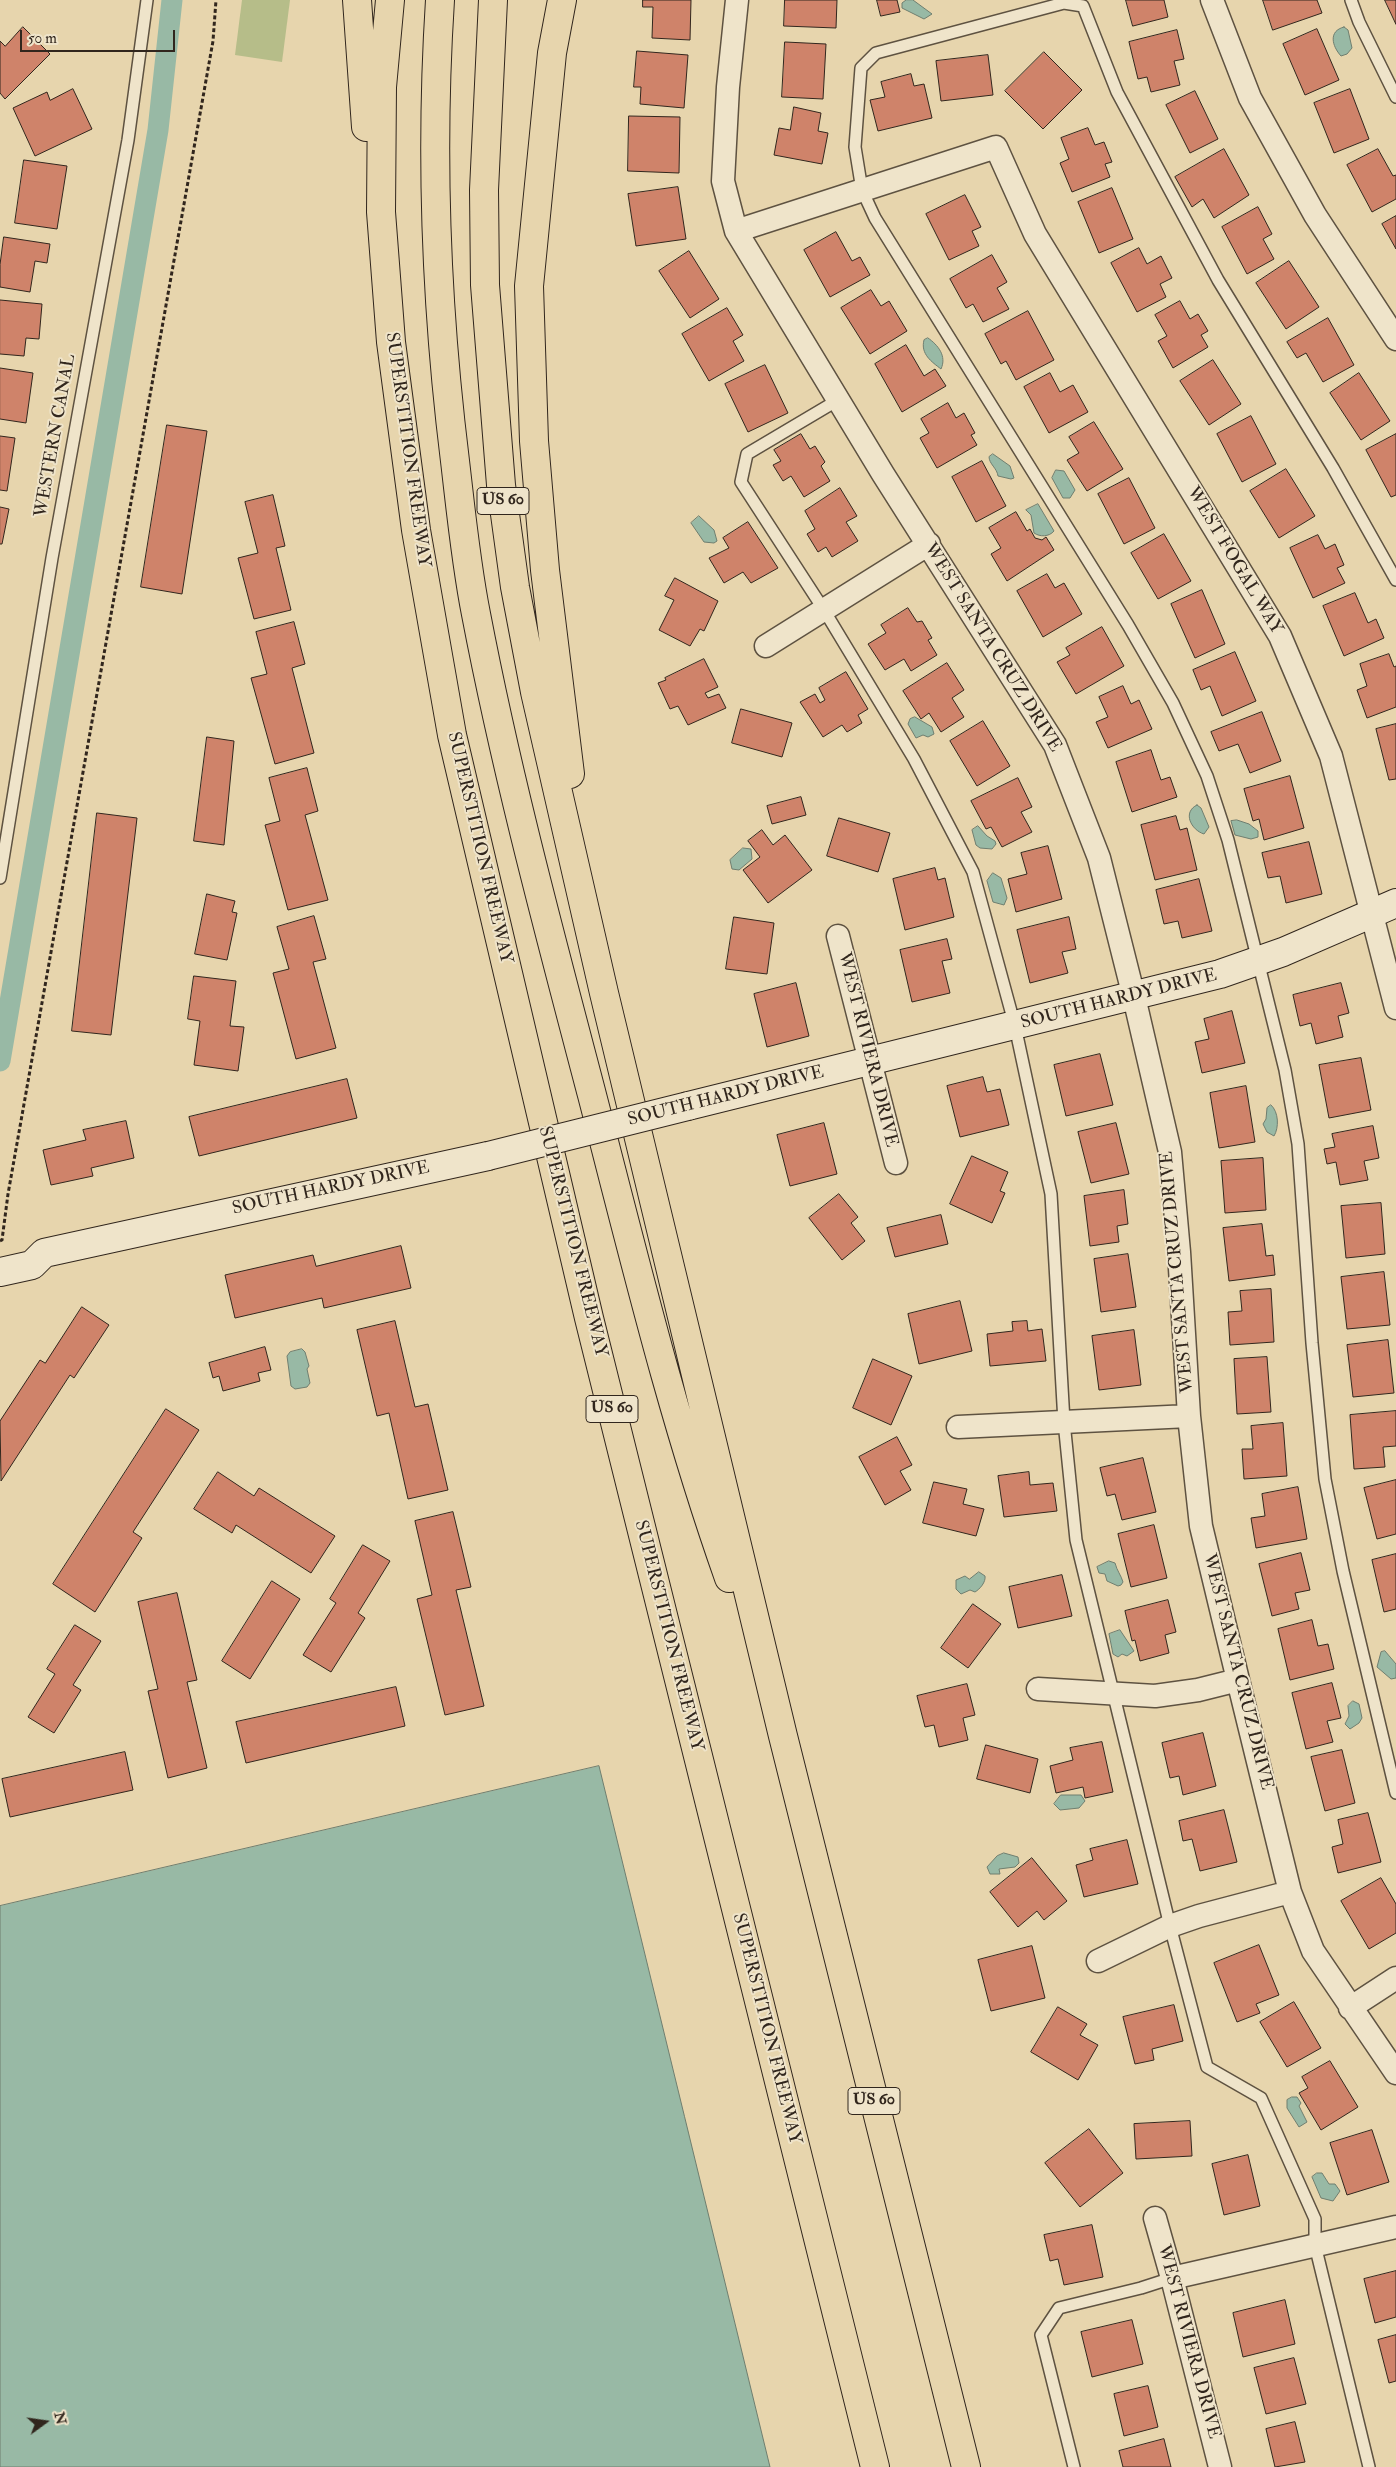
<!DOCTYPE html>
<html>
<head>
<meta charset="utf-8">
<style>
  body { margin:0 }
  #map { position:relative; width:1396px; height:2467px; overflow:hidden; background:#e7d5ad; font-family:"IM FELL Double Pica",serif }
  canvas { display:block }
  .north { position:absolute; left:20px; top:2397px; width:50px; height:50px; -webkit-text-stroke:4px #efe4ca; paint-order:stroke; rotate:76deg; font-size:14px; font-weight:700; line-height:20px; text-align:center; color:#31261d }
  .north::after { content:''; display:block; margin:auto; width:18px; height:22px; background:#31261d; clip-path:polygon(50% 0,100% 100%,50% 72%,0 100%) }
  .scale { position:absolute; left:20px; top:30px; width:155px; height:22px; box-sizing:border-box; border:2px solid #31261d; border-top:0; padding-left:6px; font-size:15px; line-height:18px; white-space:nowrap; color:#31261d; -webkit-text-stroke:4px #efe4ca; paint-order:stroke }
</style>
</head>
<body>
<div id="map">
<canvas width="1396" height="2467"></canvas>
<div class="north">N</div>
<div class="scale">50 m</div>
</div>
<script>
const g = document.querySelector('canvas').getContext('2d');
g.lineJoin = 'round';
function fill(path, color) {
  g.fillStyle = color;
  g.fill(path, 'evenodd');
}
function stroke(path, color, width, dash) {
  g.strokeStyle = color;
  g.lineWidth = width;
  g.lineCap = dash ? 'butt' : 'round';
  g.setLineDash(dash || []);
  g.stroke(path);
}
function drawText(font, color, halo, rows, align = 'center') {
  g.font = font + ' "IM FELL Double Pica",serif';
  g.lineWidth = 4;
  g.setLineDash([]);
  g.textBaseline = 'middle';
  g.strokeStyle = halo;
  g.fillStyle = color;
  for (const [text, x, y, turn = 0] of rows) {
    g.save();
    g.translate(x, y);
    g.rotate((+turn || 0) * Math.PI / 180);
    g.textAlign = isNaN(turn) ? turn : align;
    if (halo) g.strokeText(text, 0, 0);
    g.fillText(text, 0, 0);
    g.restore();
  }
}
fill(new Path2D(`
  M242,0H290L282,62L235,55Z`), '#b6bd89');
const water = new Path2D(`
  M913,0L932,14L924,19L902,8V3L906,0Z
  M1344,27L1348,30L1352,48L1347,54L1341,56C1332,46 1328,31 1344,27Z
  M928,338C938,345 947,356 941,369C932,362 920,354 924,340Z
  M993,454L1010,466L1014,478L1011,479L998,476C997,468 989,464 989,457Z
  M1056,470L1064,471L1075,490L1070,498H1063L1052,478Z
  M1038,504L1054,531C1049,537 1040,537 1034,533L1031,515L1026,510Z
  M699,516L714,530L717,541L714,543L704,542L691,523Z
  M915,717L932,727L934,734L928,737L923,735L916,738L908,724L910,719Z
  M1197,805L1201,808L1209,827L1204,834C1191,830 1182,812 1197,805Z
  M1237,820L1249,824L1258,831V837L1251,839L1235,835L1231,821Z
  M978,826L987,836L995,841L996,844L992,849L980,848L976,845L972,830Z
  M743,848L751,849L752,859L739,870L732,869L730,860Z
  M993,873L1001,878L1007,898L1004,905L993,902L987,881Z
  M1271,1105C1279,1112 1279,1128 1274,1136L1267,1132L1263,1124L1266,1119L1267,1108Z
  M302,1349L305,1352L309,1366L307,1369L310,1383L307,1387L295,1389L291,1386L287,1356L290,1352Z
  M1109,1561L1115,1563C1117,1571 1121,1575 1123,1582L1121,1585L1118,1586L1107,1581L1105,1574L1099,1573L1097,1567Z
  M979,1572L985,1576C986,1582 980,1589 975,1592L970,1590L961,1594L956,1589V1580L965,1576L969,1579Z
  M1120,1630L1134,1651L1127,1656L1122,1654L1118,1657L1113,1654L1109,1634Z
  M1385,1651L1396,1664V1678L1391,1679L1377,1667L1381,1652Z
  M1353,1701L1359,1704L1362,1718L1359,1723L1350,1729L1345,1724L1349,1716L1348,1706Z
  M599,1766L770,2467H0V1906Z
  M1061,1795H1081L1085,1801L1079,1808L1060,1810L1054,1804Z
  M1004,1853L1018,1857L1019,1863L1015,1867L999,1869L1000,1874H990L987,1867L997,1856Z
  M1292,2097H1297L1301,2103L1299,2106L1307,2122L1299,2127L1287,2108V2100Z
  M1317,2173H1322L1329,2184H1335L1340,2191L1333,2201L1321,2198L1312,2177Z`);
fill(water, '#98b9a5');
stroke(water, '#6f7e6f', 1);
stroke(new Path2D(`
  M0,1061L158,130L172,0`), '#98b9a5', 21);
const building = new Path2D(`
  M643,0H691L690,40L652,38L653,7H643Z
  M785,0H837L836,28L784,26Z
  M877,0H897L900,12L881,16Z
  M1126,0H1164L1168,17L1133,26Z
  M1263,0H1317L1322,13L1273,30Z
  M1385,0H1396V24Z
  M23,27L50,54L5,99L0,93V41L5,46Z
  M1317,29L1339,80L1305,95L1283,44Z
  M1177,30L1184,59L1174,61L1180,85L1151,92L1147,77L1138,79L1129,42Z
  M785,42L826,44L823,99L782,97Z
  M637,51L688,55L684,108L640,104L641,87H634Z
  M1044,52L1082,90L1043,129L1005,91Z
  M988,55L993,95L941,101L936,61Z
  M911,74L914,86L924,84L932,118L878,131L870,100L885,97L881,82Z
  M73,89L92,129L35,156L13,108L47,92L50,100Z
  M1350,89L1369,139L1334,153L1314,103Z
  M1195,91L1218,139L1190,153L1166,105Z
  M794,107L821,113L818,131L828,133L822,164L774,155L779,128L790,130Z
  M629,116L680,117L679,173L628,171Z
  M1088,128L1095,145L1104,142L1112,162L1105,164L1110,177L1072,192L1060,163L1069,159L1061,138Z
  M1224,149L1249,195L1214,218L1203,199L1192,207L1175,177Z
  M1378,149L1393,176L1396,175V199L1372,212L1347,165Z
  M24,160L67,166L57,229L15,223Z
  M678,187L686,239L636,246L628,194Z
  M1112,188L1133,239L1099,253L1078,202Z
  M965,195L981,227L972,231L979,246L949,260L926,214Z
  M1258,207L1272,234L1263,239L1274,259L1247,274L1222,227Z
  M1396,216V249L1382,224Z
  M836,232L852,261L860,257L870,275L830,297L804,250Z
  M4,237L50,244L47,263L35,261L30,292L0,287V265Z
  M1139,248L1147,264L1161,256L1172,278L1160,284L1166,297L1137,312L1111,263Z
  M689,251L719,299L690,318L659,271Z
  M992,255L1007,282L997,288L1009,309L983,322L973,304L966,308L950,279Z
  M1289,261L1319,307L1286,329L1256,283Z
  M871,290L881,306L889,301L907,331L870,354L841,308Z
  M0,300L42,304L39,339L26,338L24,356L0,354Z
  M1180,301L1190,319L1198,314L1208,331L1201,335L1208,347L1173,368L1158,341L1167,336L1155,315Z
  M727,308L743,335L733,341L744,361L709,381L682,334Z
  M1028,311L1054,360L1016,380L1006,361L1001,364L985,334Z
  M1328,318L1354,365L1323,382L1306,353L1297,358L1287,342Z
  M906,345L924,376L935,369L946,386L902,412L875,364Z
  M1213,360L1241,404L1209,425L1180,381Z
  M765,365L788,413L748,432L725,384Z
  M0,368L33,373L26,423L0,419Z
  M1050,373L1060,392L1073,385L1088,412L1049,433L1024,387Z
  M1359,373L1390,421L1361,440L1330,393Z
  M948,403L956,418L964,413L975,433L971,435L977,445L937,468L920,438L929,433L921,419Z
  M1251,416L1276,464L1242,482L1217,434Z
  M1094,422L1123,469L1087,491L1067,460L1079,453L1069,437Z
  M167,425L207,431L182,594L141,587Z
  M801,434L810,449L815,446L825,462L821,466L830,481L804,497L791,476L783,481L773,465L781,461L774,450Z
  M1396,434V495L1391,497L1366,450Z
  M0,436L15,438L7,491L0,490Z
  M982,461L1006,506L976,522L952,477Z
  M1286,469L1315,516L1279,538L1250,491Z
  M1129,478L1155,528L1124,544L1098,494Z
  M840,488L857,516L846,522L858,541L832,557L826,547L818,552L807,534L815,529L805,511Z
  M273,495L285,546L276,548L291,610L254,619L238,558L258,553L245,502Z
  M0,507L9,509L2,544H0Z
  M1016,512L1027,531L1030,529L1035,538L1042,540L1046,537L1054,550L1007,581L991,554L1001,548L989,528Z
  M748,522L778,568L751,583L743,572L724,583L709,558L729,548L723,538Z
  M1164,534L1191,581L1158,599L1131,553Z
  M1318,535L1325,549L1335,544L1344,565L1337,568L1345,583L1313,598L1290,548Z
  M1047,574L1055,588L1064,583L1082,614L1043,637L1017,591Z
  M675,578L718,601L704,631L700,629L690,646L659,630L674,600L665,596Z
  M1202,590L1225,644L1195,658L1171,604Z
  M1355,593L1368,623L1376,619L1384,638L1344,656L1323,606Z
  M908,608L917,622L922,621L932,638L928,640L937,655L911,671L904,659L885,670L868,644L886,633L881,625Z
  M294,622L305,664L292,668L314,753L275,764L251,678L267,674L256,632Z
  M1102,627L1124,666L1076,694L1057,662L1070,655L1066,648Z
  M1235,652L1256,701L1222,716L1210,686L1201,690L1193,670Z
  M1389,654L1394,667L1396,666V707L1367,718L1357,690L1367,686L1360,664Z
  M704,659L718,687L705,693L708,698L719,694L726,708L688,725L678,706L670,709L658,683L666,680L665,678Z
  M947,663L964,690L952,698L964,717L941,732L929,713L921,719L903,691Z
  M846,672L868,709L858,715L862,723L847,732L842,725L823,737L800,702L815,694L820,703L825,700L819,688Z
  M1123,686L1131,704L1139,700L1152,729L1108,748L1096,722L1108,717L1099,697Z
  M741,709L792,723L782,757L732,743Z
  M1262,712L1281,761L1250,773L1238,744L1219,751L1211,732Z
  M983,721L1010,766L977,786L950,741Z
  M1396,724V779L1389,780L1376,729Z
  M207,737L234,741L224,845L194,841Z
  M1151,750L1161,780L1170,777L1177,797L1132,812L1116,762Z
  M307,768L318,811L305,815L328,900L288,910L265,825L280,821L269,778Z
  M1290,776L1304,828L1264,840L1259,819L1253,821L1244,789Z
  M1018,778L1032,807L1021,812L1032,832L1002,847L991,827L986,829L971,801Z
  M801,797L806,815L772,824L767,806Z
  M97,813L137,818L111,1035L72,1031Z
  M1176,816L1180,830L1187,828L1197,870L1155,880L1141,825Z
  M839,818L890,833L878,872L827,856Z
  M762,830L773,845L785,835L812,870L768,903L743,870L760,857L748,841Z
  M1309,842L1322,894L1286,903L1280,876L1268,878L1262,853Z
  M1048,846L1062,899L1016,912L1008,879L1027,874L1021,853Z
  M935,868L938,880L945,878L954,917L905,930L893,879Z
  M1199,879L1212,931L1182,938L1178,921L1164,924L1156,890Z
  M207,894L235,901L232,912L237,913L227,960L195,954Z
  M314,916L326,959L313,962L336,1048L296,1059L273,973L289,969L277,927Z
  M734,917L774,923L767,974L726,969Z
  M1069,917L1076,949L1062,952L1068,973L1030,983L1017,930Z
  M947,939L952,959L942,961L950,993L912,1002L900,950Z
  M194,976L236,981L230,1026L244,1027L238,1071L194,1065L200,1021L188,1019Z
  M796,983L809,1036L767,1047L754,994Z
  M1341,983L1349,1013L1338,1016L1343,1037L1316,1044L1311,1023L1300,1026L1293,995Z
  M1232,1011L1245,1063L1202,1073L1195,1042L1209,1039L1204,1019Z
  M1100,1054L1113,1105L1066,1116L1054,1065Z
  M1361,1058L1371,1110L1329,1118L1319,1065Z
  M983,1077L987,1092L1000,1089L1009,1125L960,1137L947,1086Z
  M347,1079L357,1118L199,1156L189,1117Z
  M1246,1086L1255,1142L1219,1148L1210,1093Z
  M126,1121L134,1158L91,1168L93,1176L51,1185L43,1150L86,1140L83,1130Z
  M824,1123L837,1174L790,1186L777,1135Z
  M1116,1123L1129,1174L1091,1183L1078,1132Z
  M1373,1126L1379,1158L1364,1161L1368,1180L1340,1185L1336,1162L1327,1164L1324,1149L1335,1147L1332,1134Z
  M972,1156L1008,1172L1000,1191L1005,1193L992,1223L950,1204Z
  M1263,1158L1266,1210L1225,1213L1221,1161Z
  M1124,1190L1128,1224L1117,1226L1119,1242L1090,1246L1084,1196Z
  M839,1194L858,1217L851,1223L865,1241L842,1260L809,1218Z
  M1381,1203L1385,1254L1346,1258L1341,1206Z
  M941,1215L948,1244L895,1257L887,1228Z
  M1262,1224L1266,1256L1273,1255L1275,1275L1229,1281L1223,1228Z
  M401,1246L411,1288L324,1308L322,1298L235,1318L225,1275L313,1255L316,1266Z
  M1128,1254L1136,1307L1101,1312L1094,1259Z
  M1384,1272L1390,1325L1347,1329L1341,1277Z
  M1271,1289L1274,1342L1230,1345L1228,1312L1242,1311L1240,1291Z
  M960,1301L972,1351L919,1364L908,1314Z
  M82,1307L109,1325L74,1378L70,1375L1,1481L0,1421L40,1360L45,1363Z
  M395,1321L415,1407L428,1404L448,1490L408,1499L389,1413L377,1416L357,1330Z
  M1027,1321L1028,1331L1042,1329L1046,1361L990,1366L987,1334L1013,1331L1012,1322Z
  M1134,1330L1141,1385L1099,1390L1092,1336Z
  M1388,1340L1394,1393L1353,1397L1347,1345Z
  M265,1347L271,1370L258,1373L260,1381L223,1391L219,1376L213,1378L209,1363Z
  M1267,1357L1271,1412L1237,1414L1234,1359Z
  M873,1359L912,1376L891,1425L853,1408Z
  M166,1409L199,1430L133,1532L142,1538L95,1612L53,1584Z
  M1396,1411V1446L1383,1447L1385,1467L1354,1469L1350,1415Z
  M1283,1423L1287,1476L1244,1479L1242,1449H1253L1251,1426Z
  M897,1437L912,1465L900,1471L911,1490L885,1505L859,1457Z
  M1143,1458L1156,1512L1122,1520L1115,1494L1107,1496L1100,1468Z
  M218,1472L254,1496L259,1488L335,1536L311,1573L236,1525L232,1533L194,1509Z
  M1029,1472L1030,1485L1053,1483L1057,1511L1004,1517L998,1476Z
  M1396,1480V1534L1377,1539L1364,1488Z
  M934,1482L967,1489L963,1504L984,1509L976,1536L923,1523Z
  M1298,1487L1307,1539L1256,1548L1251,1518L1265,1516L1262,1494Z
  M453,1512L471,1587L456,1590L484,1706L445,1715L417,1599L432,1595L415,1521Z
  M1154,1525L1167,1578L1131,1587L1118,1534Z
  M363,1545L390,1561L358,1613L365,1618L331,1672L303,1655L336,1603L330,1599Z
  M1301,1553L1310,1590L1295,1593L1299,1609L1272,1616L1259,1564Z
  M1396,1554V1609L1384,1612L1372,1560Z
  M1062,1575L1072,1616L1018,1628L1009,1587Z
  M272,1581L300,1599L250,1679L222,1661Z
  M177,1593L197,1680L187,1682L207,1768L168,1778L148,1691L158,1689L138,1602Z
  M1168,1600L1176,1632L1165,1635L1169,1653L1140,1661L1135,1640L1132,1641L1125,1611Z
  M973,1604L1001,1624L968,1668L941,1648Z
  M1312,1620L1318,1646L1328,1644L1334,1669L1290,1680L1278,1629Z
  M75,1625L101,1641L73,1685L81,1690L54,1733L28,1717L55,1674L47,1669Z
  M1332,1683L1341,1718L1327,1721L1333,1742L1306,1749L1292,1693Z
  M967,1684L975,1715L963,1718L968,1740L939,1747L934,1725L925,1727L917,1696Z
  M396,1687L405,1726L246,1763L236,1722Z
  M1203,1733L1216,1786L1183,1795L1179,1776L1170,1778L1162,1743Z
  M1102,1742L1113,1792L1085,1798L1083,1787L1056,1793L1050,1766L1073,1760L1070,1748Z
  M986,1745L1038,1759L1030,1793L977,1779Z
  M1342,1750L1355,1803L1325,1811L1311,1757Z
  M125,1752L133,1790L10,1817L2,1779Z
  M1224,1810L1237,1862L1200,1871L1192,1839L1183,1841L1179,1821Z
  M1368,1813L1381,1862L1338,1873L1332,1847L1343,1844L1338,1820Z
  M1127,1840L1138,1884L1084,1897L1076,1865L1093,1860L1090,1849Z
  M1032,1858L1067,1901L1044,1920L1037,1911L1018,1927L990,1892Z
  M1381,1878L1396,1904V1933L1369,1949L1341,1901Z
  M1259,1945L1279,1995L1256,2004L1260,2013L1237,2022L1214,1963Z
  M1032,1946L1045,1998L991,2011L978,1960Z
  M1294,2002L1321,2048L1287,2067L1260,2022Z
  M1174,2005L1183,2041L1152,2049L1154,2060L1135,2064L1123,2017Z
  M1058,2007L1087,2024L1080,2035L1098,2045L1078,2080L1031,2052Z
  M1330,2061L1358,2107L1321,2130L1299,2093L1308,2088L1302,2077Z
  M1190,2121L1192,2156L1136,2159L1134,2124Z
  M1089,2129L1123,2173L1080,2207L1045,2163Z
  M1372,2130L1389,2182L1347,2195L1330,2143Z
  M1248,2155L1260,2206L1224,2215L1212,2164Z
  M1092,2225L1103,2277L1064,2285L1058,2259L1050,2261L1044,2235Z
  M1396,2271V2317L1375,2323L1364,2279Z
  M1285,2300L1295,2344L1243,2357L1233,2313Z
  M1132,2320L1143,2364L1092,2377L1081,2332Z
  M1396,2335V2381L1389,2383L1378,2340Z
  M1294,2358L1306,2404L1266,2414L1254,2368Z
  M1148,2386L1158,2427L1124,2436L1114,2394Z
  M1295,2422L1305,2462L1275,2467L1266,2429Z
  M1164,2439L1171,2467H1123L1119,2451Z`);
fill(building, '#cf836a');
stroke(building, '#31261d', 1);
const lane = new Path2D(`
  M1351,0L1359,22L1396,97
  M838,400L747,454L741,482L824,610L914,759L973,872L1015,1026L1051,1194L1064,1422L1076,1540L1170,1926L1207,2067L1261,2098L1315,2219V2245L1369,2467
  M1396,580L1333,468L1218,280L1117,92L1083,6L1064,3L876,53L861,68L855,147L862,190L875,218L1128,625L1173,703L1207,776L1228,840L1285,1070L1298,1144L1312,1343L1325,1479L1343,1571L1396,1793
  M0,878L52,558L128,140L147,0
  M1074,2467L1041,2335L1059,2308L1141,2288L1172,2278`);
const street = new Path2D(`
  M737,0L728,87L723,181L736,231L883,474L1055,745L1099,858L1134,997L1170,1152L1179,1252L1189,1416L1201,1526L1238,1680L1290,1892L1313,1951L1396,2073
  M1212,0L1250,98L1315,215L1396,339
  M736,231L996,147L1035,234L1280,636L1331,756L1396,1008
  M766,646L929,544
  M838,936L896,1163
  M958,1427L1189,1416
  M1038,1689L1155,1696L1198,1690L1238,1680
  M1098,1961L1170,1926L1199,1916L1290,1892
  M1350,2008L1396,1978
  M1155,2218L1172,2278L1220,2467
  M1172,2278L1396,2227`);
const secondary = new Path2D(`
  M688,1106L1220,974L1283,952L1396,903
  M0,1272L32,1265L44,1253L488,1156`);
const highway = new Path2D(`
  M357,0L366,127
  M390,0L382,87L381,212L391,342L416,530L452,735L589,1318L875,2467
  M440,0C430,154 436,308 455,461C461,512 466,564 476,614C507,776 550,935 592,1095C634,1257 673,1420 729,1578
  M493,0L484,190L485,285L501,485L515,587L535,692L604,993L783,1736L966,2467
  M562,0L552,53L529,286L534,441L545,570L570,774`);
stroke(lane, '#5e5241', 14);
stroke(street, '#5e5241', 25);
stroke(secondary, '#31261d', 30);
stroke(highway, '#31261d', 30);
stroke(new Path2D(`
  M0,1241L2,1240L8,1194L213,41L216,0`), '#31261d', 3, [4, 2.5]);
stroke(lane, '#efe4ca', 11);
stroke(street, '#efe4ca', 22);
stroke(secondary, '#efe4ca', 28);
stroke(highway, '#e7d5ad', 28);
const secondaryBridge = new Path2D(`
  M488,1156L688,1106`);
stroke(secondaryBridge, '#31261d', 30, []);
stroke(secondaryBridge, '#efe4ca', 28);
for (const [x, y, w] of [
  [503,501,52],
  [612,1409,52],
  [874,2101,52]
]) {
  const box = new Path2D();
  box.roundRect(x - w / 2, y - 13.5, w, 27, 4);
  g.fillStyle = '#efe4ca';
  g.fill(box);
  stroke(box, '#31261d', 1);
}
drawText('bold 16px', '#31261d', null, [
  ["US 60",503,501],
  ["US 60",612,1409],
  ["US 60",874,2101]
]);
drawText('18px', '#31261d', '#efe4ca', [
  ["WESTERN CANAL",56,436,-80],
  ["SUPERSTITION FREEWAY",407,450,82],
  ["WEST FOGAL WAY",1234,561,59],
  ["WEST SANTA CRUZ DRIVE",992,648,58],
  ["SUPERSTITION FREEWAY",479,848,77],
  ["SOUTH HARDY DRIVE",1119,1000,-14],
  ["WEST RIVIERA DRIVE",867,1050,76],
  ["SOUTH HARDY DRIVE",726,1097,-14],
  ["SOUTH HARDY DRIVE",331,1189,-12],
  ["SUPERSTITION FREEWAY",572,1242,76],
  ["WEST SANTA CRUZ DRIVE",1178,1272,-95],
  ["SUPERSTITION FREEWAY",668,1636,76],
  ["WEST SANTA CRUZ DRIVE",1237,1672,76],
  ["SUPERSTITION FREEWAY",766,2029,76],
  ["WEST RIVIERA DRIVE",1188,2342,75]
]);
</script>
</body>
</html>
